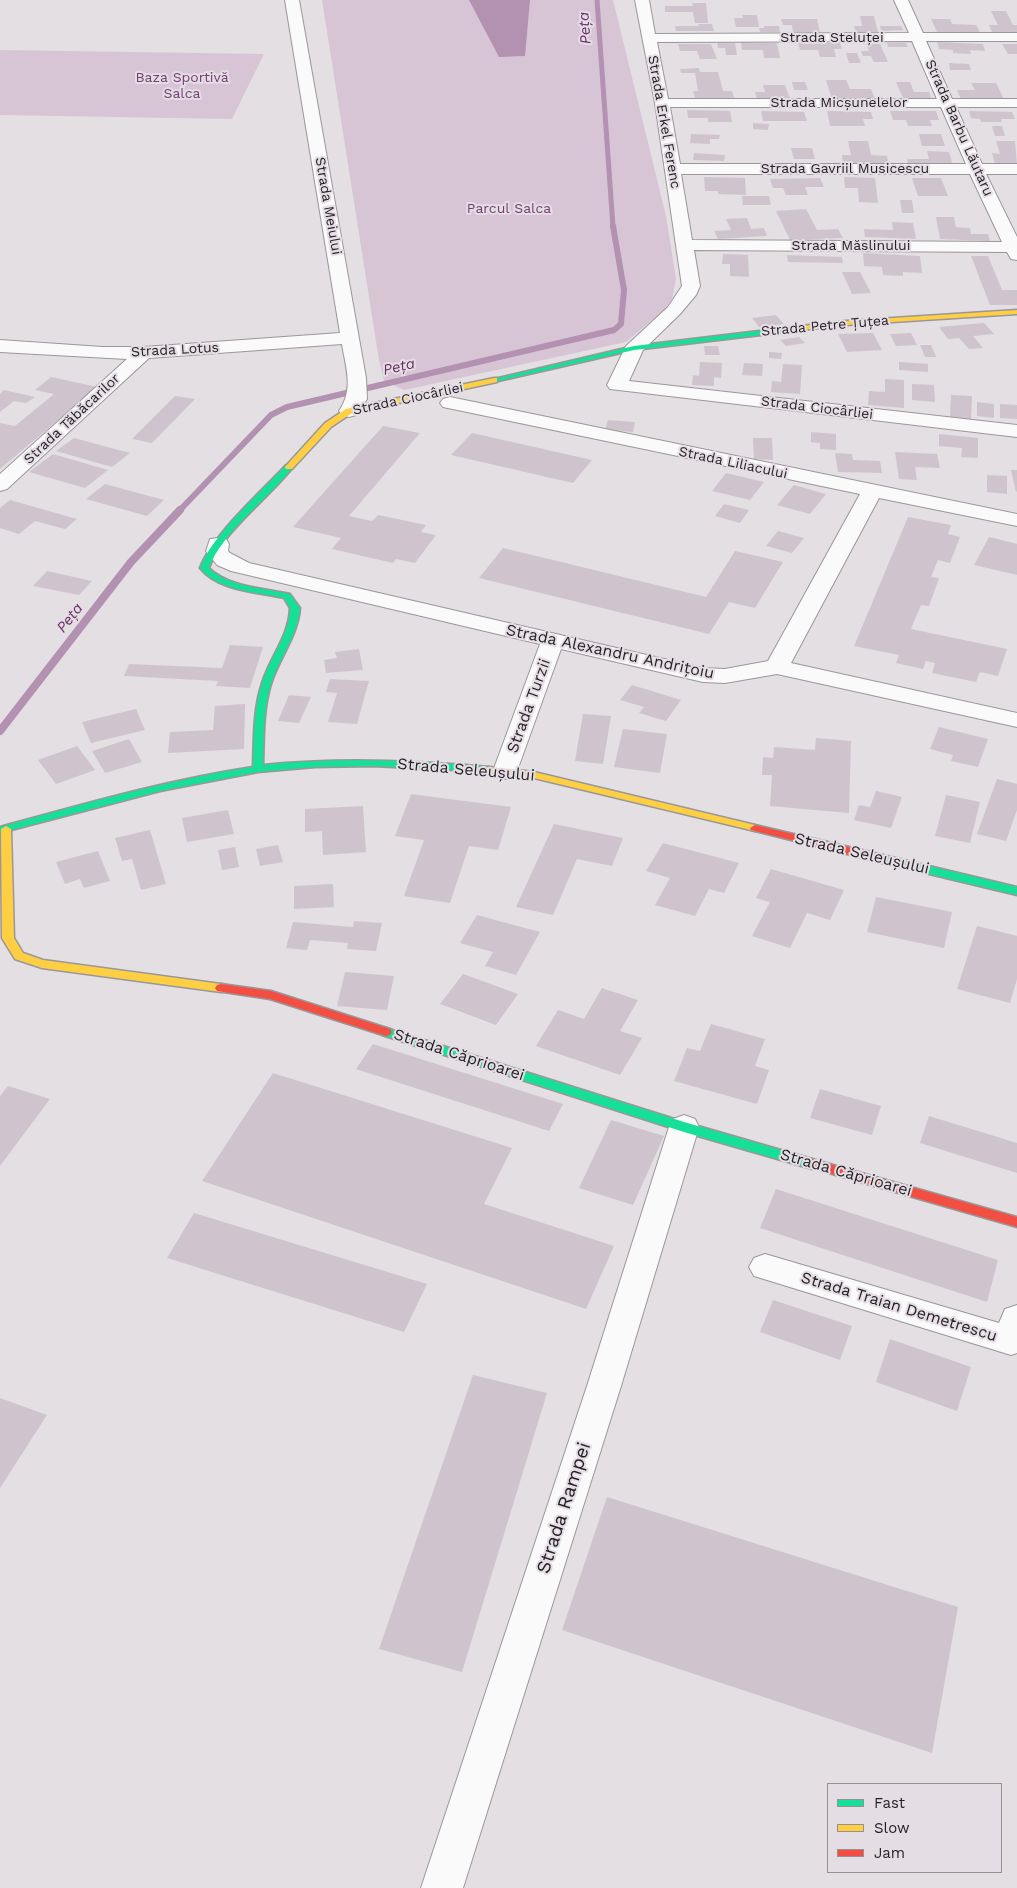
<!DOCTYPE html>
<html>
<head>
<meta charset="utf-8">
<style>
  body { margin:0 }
  #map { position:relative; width:1017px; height:1888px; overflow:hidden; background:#e3dfe3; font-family:"Work Sans",sans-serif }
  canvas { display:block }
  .legend { position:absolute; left:827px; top:1783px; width:175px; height:90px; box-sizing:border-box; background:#e5dde4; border:1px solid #979196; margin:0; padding:6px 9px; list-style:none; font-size:15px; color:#221f22 }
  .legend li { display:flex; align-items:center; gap:10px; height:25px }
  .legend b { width:25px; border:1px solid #979196 }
</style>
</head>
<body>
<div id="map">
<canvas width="1017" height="1888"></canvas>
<ul class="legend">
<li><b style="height:6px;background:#16e098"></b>Fast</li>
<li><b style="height:6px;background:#ffcf43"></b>Slow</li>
<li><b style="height:6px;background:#f24e42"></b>Jam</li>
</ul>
</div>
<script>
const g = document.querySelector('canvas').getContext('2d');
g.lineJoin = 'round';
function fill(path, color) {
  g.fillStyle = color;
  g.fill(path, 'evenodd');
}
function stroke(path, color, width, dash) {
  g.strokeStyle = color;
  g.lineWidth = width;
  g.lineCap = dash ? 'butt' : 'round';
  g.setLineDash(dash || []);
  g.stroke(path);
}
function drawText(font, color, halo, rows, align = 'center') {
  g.font = font + ' "Work Sans",sans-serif';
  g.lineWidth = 4;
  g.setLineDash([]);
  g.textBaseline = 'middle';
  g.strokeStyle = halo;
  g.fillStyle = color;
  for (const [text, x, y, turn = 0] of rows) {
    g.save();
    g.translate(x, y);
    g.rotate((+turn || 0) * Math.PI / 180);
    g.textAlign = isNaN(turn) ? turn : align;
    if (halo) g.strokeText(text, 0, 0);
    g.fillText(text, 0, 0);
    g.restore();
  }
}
fill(new Path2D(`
  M322,0H613L666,216L676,279L672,299L664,310L626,342L404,390L384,381L379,360Z
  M0,50L264,54L232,119L0,115Z`), '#d7c5d6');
fill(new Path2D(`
  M469,0H530L525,56L499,57Z`), '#b391b1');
stroke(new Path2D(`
  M597,0L613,227`), '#b391b1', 5);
stroke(new Path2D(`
  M179,511L271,415L287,407L614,330L621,324L624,290L613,226`), '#b391b1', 6);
stroke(new Path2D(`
  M0,731L131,562L180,510`), '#b391b1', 8);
fill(new Path2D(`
  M692,3H706L708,23H695L693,12H665V6H693Z
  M991,11H1006L1013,25H1017V32H992L989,25H998Z
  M742,15H757L759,27H736L734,18H743Z
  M860,16H874L878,32H856L854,26H862Z
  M781,19H817L820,33L793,32L792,25H783Z
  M931,19H950L952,24L976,25L980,32H937Z
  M698,24H712L714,31H676L675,26H699Z
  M764,26H779L780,32H760L759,28H764Z
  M880,26H901L903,30L881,31Z
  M717,42L735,43L737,55H726L725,48H718Z
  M741,42L777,43L780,58H764L763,50H742Z
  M937,42L983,44L985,51L970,50L971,54L953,53V50L939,49Z
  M798,43H840L842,49H834L836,57H820L818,50H800Z
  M887,43H906L908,47H888Z
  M678,44H711L717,59H700L697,51H680Z
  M866,44H880L888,62H874L871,56H863L861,51H869Z
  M1002,44H1017V54H1008Z
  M846,53H857L861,63H849Z
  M949,63L969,64L971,70H950Z
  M699,68L700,72H718L723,91H732L734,98H695L693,91H698L695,73H681L680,69Z
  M826,80H846L850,89H871L875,99H832Z
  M792,82H805L808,90H794Z
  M896,82H910L914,92H929L931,98H903Z
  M971,83H996L1004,99H961L957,90H975Z
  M763,85H785L790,99H757L755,92H765Z
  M687,110L730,111L732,122H708V118H688Z
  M761,111L804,112L807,121H763Z
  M827,111L871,112L873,119H863L865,126H830Z
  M890,111H936L939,120H930L932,126H908L906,120H893Z
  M969,111L1012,112L1015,119H1001L1002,122H981L980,119L971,118Z
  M753,123L769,124L768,130L753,129Z
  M992,126H1002L1005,136H995Z
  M691,134L720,135L719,139H710V144L690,143Z
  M919,134H941L945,146H922Z
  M848,141H868L871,155L887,156L889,165L843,164L842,155H851Z
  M996,141H1015L1017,165L995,164L992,153L1000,154Z
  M791,148H812L815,159H794Z
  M927,151L949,152L953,166L908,165L907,159H929Z
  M694,153L725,155L724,161L693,160Z
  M704,177L745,178L746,195L718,194V191H705Z
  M844,177L875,178L878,203L859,202L858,188H845Z
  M820,178L824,187H805L808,195H786L783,188H773L770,179Z
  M912,178H941L948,196H918Z
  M742,196H769L771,205H743Z
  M900,200H912L914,213H902Z
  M806,209L817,230L838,229L843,238L790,240L776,211Z
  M936,217H954L956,227L970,228L971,234H988L990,241L940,239Z
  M747,218L751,229L764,228L767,236L718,239L714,231L731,230L726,219Z
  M892,222L913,223L916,239L865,237L864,229L893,230Z
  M863,253L920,256L922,273L903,272V276L883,275L882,267L864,266Z
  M723,254L748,255L749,277L730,276V264H722Z
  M787,255L842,257L843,263L788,262Z
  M971,256H988L1002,290H1017V305H990Z
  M842,272H860L871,293L852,294Z
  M776,315L784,324L759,327L752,318Z
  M984,323L994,334L973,336L983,348L969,349L959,338L948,339L939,327Z
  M873,333L882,350L847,352L838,334Z
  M911,333L917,345L896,346L890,334Z
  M799,337L805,343L786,346L780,340Z
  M920,345H931L936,357H925Z
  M704,346H718L720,355H705Z
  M769,352L782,353L781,359L769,358Z
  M700,362L722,363L721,378L714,377V386L692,385L693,375L699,376Z
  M899,362L928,364V372L899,370Z
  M744,363L763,364L762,376L742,375Z
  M783,364L802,365L800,394L771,392L772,381L781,382Z
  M51,377L97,387L0,469V423L15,426L54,394L35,390Z
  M885,379L904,380V408L868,405L869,391L885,392Z
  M912,384L934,385L935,402L912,400Z
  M4,390L35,397L26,403L14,401L0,412V394Z
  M951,395L972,396L971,419L950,417Z
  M175,396L195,399L152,443L132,439Z
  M977,402L994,404V418L977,416Z
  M1000,404L1017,405V419L1000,418Z
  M608,420L635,422L633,432L605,430Z
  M383,426L420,433L349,516L372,521L378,515L426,525L421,532L436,535L415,563L396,559L393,563L332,549L341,538L293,527Z
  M811,432L836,434V450L820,449V443L811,442Z
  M472,433L592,460L573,483L451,455Z
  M939,434L978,438V458L961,457L962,448L939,446Z
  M74,438L130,453L112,467L56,451Z
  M753,438H772L773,460L754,459Z
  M895,452L937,454L940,468L915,467L917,480L899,479Z
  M835,453L852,454L853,460L880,461L882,473L838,472Z
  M53,454L108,470L85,488L29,472Z
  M1011,470H1017V491L1016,492Z
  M726,473L764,482L750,500L712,491Z
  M987,475L1007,476V494L987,492Z
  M105,484L164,500L147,516L86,499Z
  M794,485L826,494L810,514L777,505Z
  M10,500L77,519L65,529L35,521L19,534L0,528V508Z
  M724,504L749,510L740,523L715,516Z
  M908,517L951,525L948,534L960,537L950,563L938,560L931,577L939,578L929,606L921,605L911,629L1007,649L998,676L980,672L976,682L932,673L935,663L926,661L923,669L896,663L899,655L854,646Z
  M778,531L804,538L792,553L766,546Z
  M989,537L1017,544V575L974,565Z
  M503,548L706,597L735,551L783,562L755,608L729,602L709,634L479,578Z
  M47,571L92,581L79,595L33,586Z
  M230,645L263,647L250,688L216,686L218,681L124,676L129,664L222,668Z
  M359,649L363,670L326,673L324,660L337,658L335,652Z
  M330,679L369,681L357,724L328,722L337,693L326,692Z
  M632,685L681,700L666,721L639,713L644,707L620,700Z
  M289,695L311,697L299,723L278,721Z
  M245,704L244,749L168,753L170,732L213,730L215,706Z
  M136,709L145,730L91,743L82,722Z
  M583,714L611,716L603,764L575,761Z
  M939,727L988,739L978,767L951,761L953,755L930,749Z
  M623,729L667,734L660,773L614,767Z
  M816,738L851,741L849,813L770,806L772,775H762L763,757L773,758L774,747L815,750Z
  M129,739L142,762L105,773L92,751Z
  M77,746L95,770L56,784L38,760Z
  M997,779L1017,784V810L1006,841L977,834Z
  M876,791L902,797L891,828L854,820L859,805L870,807Z
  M411,794L511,807L498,850L469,846L450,903L404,896L424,840L395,836Z
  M946,795L980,802L970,843L935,836Z
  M363,806L366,852L323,855L322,831L305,832V809Z
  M228,810L234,834L187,842L182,818Z
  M554,824L623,838L612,866L577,859L553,915L516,907Z
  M150,830L166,884L141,890L132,859L122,861L115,838Z
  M663,843L739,863L724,893L709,889L695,916L655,905L670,878L646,871Z
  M278,845L283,862L260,866L256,849Z
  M235,847L239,867L222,870L218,850Z
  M98,851L110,881L84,888L80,879L65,884L56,862Z
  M771,869L844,890L830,920L807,913L790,948L752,936L770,902L756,898Z
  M333,884L334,907L294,909V886Z
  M876,897L952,912L944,948L867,932Z
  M477,915L540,932L516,975L485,966L493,952L460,943Z
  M354,921L382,923L376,951L347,949L348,943L310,940L307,950L286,948L293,922L353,927Z
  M977,926L1017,936V979L1010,1003L957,989Z
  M345,972L394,976L387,1010L337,1006Z
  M463,974L518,994L496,1025L440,1004Z
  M602,988L638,1000L620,1031L642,1038L620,1075L536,1046L558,1010L584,1019Z
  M711,1024L765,1039L755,1066L769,1070L757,1104L674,1081L687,1048L700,1051Z
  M373,1044L563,1104L549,1131L356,1069Z
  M273,1073L512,1148L484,1204L614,1246L586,1309L202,1181Z
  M8,1086L50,1099L0,1166V1096Z
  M820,1089L881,1106L872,1135L810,1118Z
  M929,1116L1017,1143V1173L920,1143Z
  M611,1120L664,1136L633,1205L579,1188Z
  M776,1189L998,1260L987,1302L760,1228Z
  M194,1213L427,1284L404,1332L167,1258Z
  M773,1300L852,1326L840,1360L760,1332Z
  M890,1339L971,1367L957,1411L876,1382Z
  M473,1375L547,1393L462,1672L379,1649Z
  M0,1398L47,1415L0,1488Z
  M607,1497L958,1607L932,1753L562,1630Z`), '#cfc4ce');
const street = new Path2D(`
  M285,0H299L366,378L367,399L356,415L349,417L342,415L339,411C354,389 346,369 342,344L149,358L7,489L0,491V474L127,359L0,352V340L102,347H144L340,333Z
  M635,0H649L655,34L909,33L894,0H908L923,33H1017V41H926L952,99H1017V107H956L982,164H1017V174H986L1017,237V260L1011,259L1007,252L694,250L700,286L696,295L680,314L643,350L629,381L1017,425V437L610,389L607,385L626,346L668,307L682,286L655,103ZM912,41L937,99H668L657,42ZM670,107H941L966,164H680ZM681,174H970L1002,242L692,240Z
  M450,397L1017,514V526L879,498L791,663L1017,713V727L777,674L725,683L703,682L561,649L517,771L514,777L505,779L496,777L493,771L540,644L231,571L217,565L206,551L210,539L218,538L226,539L229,544L228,551L230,553L249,563L703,668L725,669L768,661L860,494L443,407L440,403L443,399Z
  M684,1115L695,1119L699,1127L621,1386L463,1888H421L587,1386L669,1127L673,1119Z
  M765,1254L999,1323L1005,1309L1017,1305V1353L1011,1355L754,1276L749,1267L754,1258Z`);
const fast = new Path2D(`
  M792,327L796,329L795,331L634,350L494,382L490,380L634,346Z
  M286,465H292L293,467C270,497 221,533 209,568C228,587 264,588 290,594L300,608C298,636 279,658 271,684C263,710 264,738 263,765C339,757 414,760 489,767L493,768L494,770L493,772L373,766L315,767L258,772L160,791L0,833V827C84,804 167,780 253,767C254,739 253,710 262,683C270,657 289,636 290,608L284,598C257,592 218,591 200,568C212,535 261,492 286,465Z
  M883,855L1017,887V895L879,862L878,859Z
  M386,1028L684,1122L812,1159L816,1161L818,1164L816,1167L812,1169L684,1132L382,1035L380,1032L382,1029Z`);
const slow = new Path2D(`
  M1017,310V314L846,325L792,331L788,329L792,327L846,321Z
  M494,378H497V382L352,413L331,427L292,469H286L285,467L325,423L346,409Z
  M489,767L534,772L755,825L760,828L755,831L534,778L485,772L484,770L485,768Z
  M6,826L11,829L14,938L23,953L43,960L221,984L225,985L227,988L225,991L221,992L42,968L15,959L2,938L1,829Z`);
const jam = new Path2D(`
  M755,825L883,855L888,859L883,863L751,830L750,828Z
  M221,984L271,991L390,1029L392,1032L390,1035L386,1036L270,999L217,991L215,988L217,985Z
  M812,1159L1017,1217V1227L808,1167L806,1164L808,1161Z`);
stroke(street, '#9a979a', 2);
stroke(fast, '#9a979a', 3);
stroke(slow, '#9a979a', 3);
stroke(jam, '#9a979a', 3);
fill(street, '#fbfafb');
fill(fast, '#16e098');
fill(slow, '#ffcf43');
fill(jam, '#f24e42');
drawText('14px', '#221f22', '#e5dde4', [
  ["Strada Steluței",832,38],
  ["Strada Micșunelelor",839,103],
  ["Strada Erkel Ferenc",664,122,80],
  ["Strada Barbu Lăutaru",959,128,66],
  ["Strada Gavriil Musicescu",845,169],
  ["Strada Meiului",328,206,80],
  ["Strada Măslinului",851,246],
  ["Strada Petre Țuțea",825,326,-5],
  ["Strada Lotus",175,350,-3],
  ["Strada Ciocârliei",408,399,-12],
  ["Strada Ciocârliei",817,408,7],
  ["Strada Tăbăcarilor",72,419,-43],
  ["Strada Liliacului",733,463,12]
]);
drawText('14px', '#763b75', '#e5dde4', [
  ["Baza Sportivă",182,78],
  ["Salca",182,94],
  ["Parcul Salca",509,209]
]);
drawText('italic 15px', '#682e67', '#e5dde4', [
  ["Peța",585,28,-94],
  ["Peța",399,367,-13],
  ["Peța",70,618,-52]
]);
drawText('16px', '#221f22', '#e5dde4', [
  ["Strada Alexandru Andrițoiu",610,652,12],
  ["Strada Turzii",529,706,-70],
  ["Strada Seleușului",466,770,5],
  ["Strada Seleușului",862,854,13],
  ["Strada Căprioarei",459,1055,18],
  ["Strada Căprioarei",846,1173,16],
  ["Strada Traian Demetrescu",899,1307,17]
]);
drawText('19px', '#221f22', '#e5dde4', [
  ["Strada Rampei",564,1508,-72]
]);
</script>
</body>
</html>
